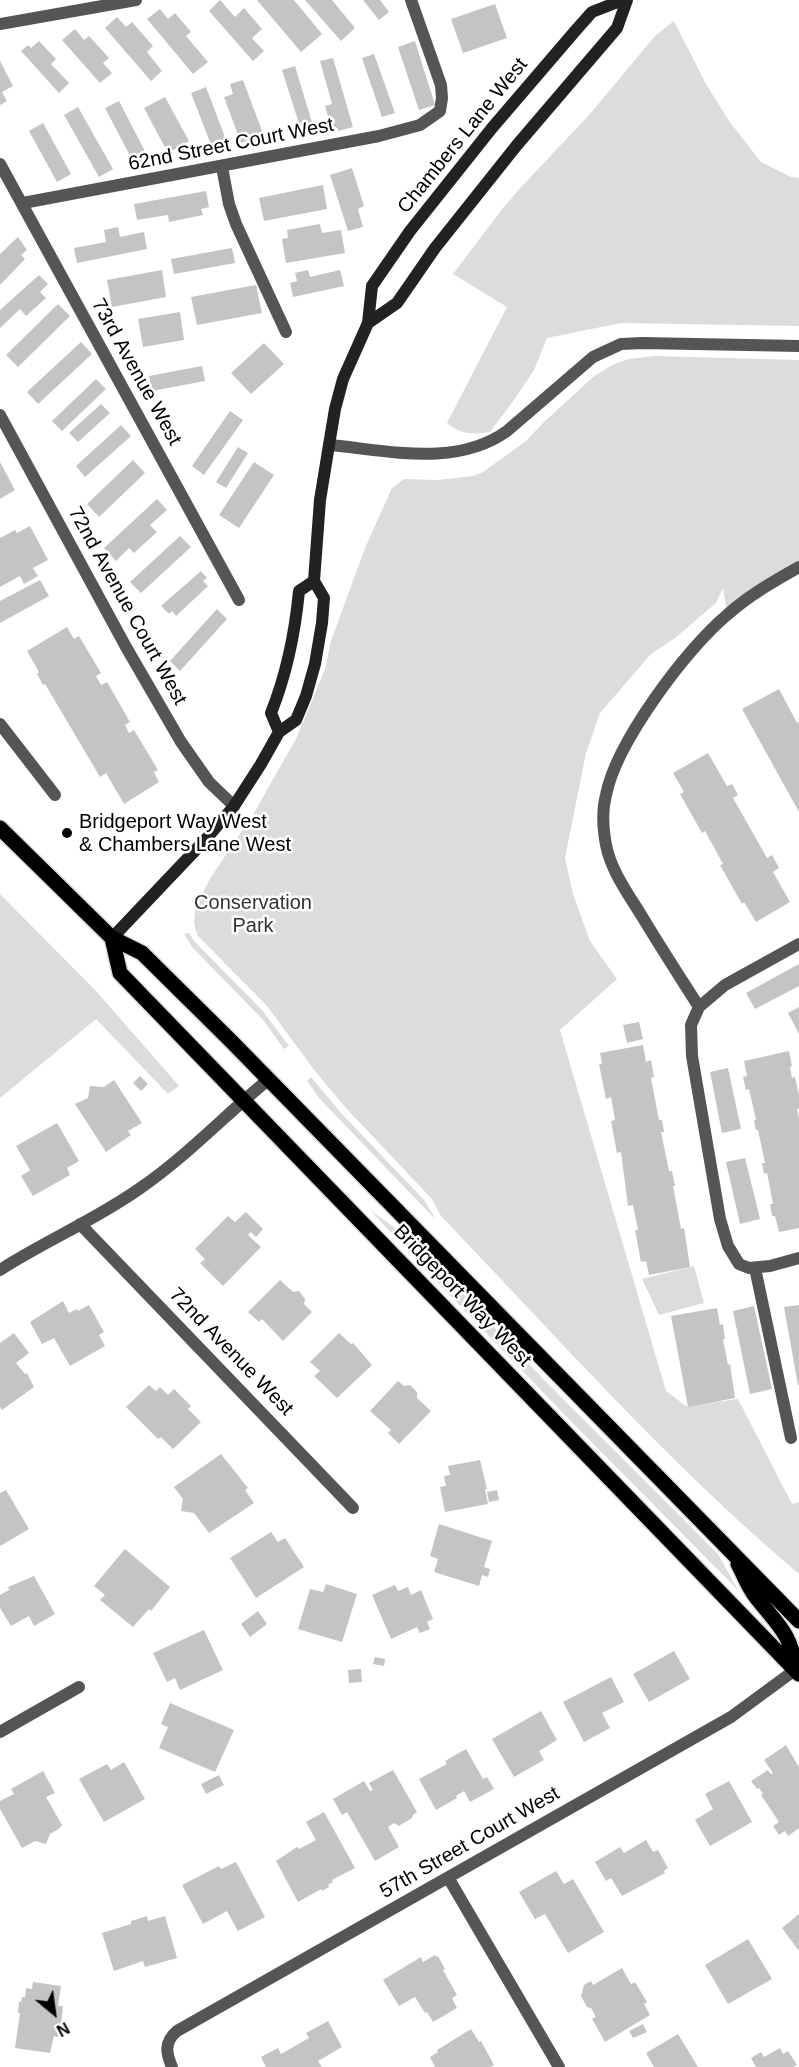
<!DOCTYPE html>
<html>
<head>
<meta charset="utf-8">
<style>
  body { margin:0 }
  #map { position:relative; width:799px; height:2067px; overflow:hidden; background:#fff; font-family:Arial,sans-serif }
  canvas { display:block }
  .north { position:absolute; left:24px; top:1983px; width:60px; height:60px; -webkit-text-stroke:4px #fff; paint-order:stroke; rotate:151deg; font-size:16px; font-weight:700; line-height:24px; text-align:center; color:#000 }
  .north::after { content:''; display:block; margin:auto; width:21px; height:27px; background:#000; clip-path:polygon(50% 0,100% 100%,50% 72%,0 100%) }
</style>
</head>
<body>
<div id="map">
<canvas width="799" height="2067"></canvas>
<div class="north">N</div>
</div>
<script>
const g = document.querySelector('canvas').getContext('2d');
g.lineJoin = 'round';
function fill(path, color) {
  g.fillStyle = color;
  g.fill(path, 'evenodd');
}
function stroke(path, color, width, dash) {
  g.strokeStyle = color;
  g.lineWidth = width;
  g.lineCap = dash ? 'butt' : 'round';
  g.setLineDash(dash || []);
  g.stroke(path);
}
function drawText(font, color, halo, rows, align = 'center') {
  g.font = font + ' Arial,sans-serif';
  g.lineWidth = 5;
  g.setLineDash([]);
  g.textBaseline = 'middle';
  g.strokeStyle = halo;
  g.fillStyle = color;
  for (const [text, x, y, turn = 0] of rows) {
    g.save();
    g.translate(x, y);
    g.rotate((+turn || 0) * Math.PI / 180);
    g.textAlign = isNaN(turn) ? turn : align;
    if (halo) g.strokeText(text, 0, 0);
    g.fillText(text, 0, 0);
    g.restore();
  }
}
fill(new Path2D(`
  M674,21L706,84L729,121L761,162L791,177L799,178V326L621,323L547,338L534,370L514,400L490,432C473,435 460,434 447,423L507,307L453,274L503,208L523,185L590,114L655,36Z
  M654,356L799,360V571L727,614L723,588L716,603L675,638L651,654L600,713L586,753L565,858L573,894L590,941L617,979L560,1030L666,1391L686,1406L738,1399L792,1504L799,1502V1574C670,1465 558,1338 441,1216L432,1199L345,1107L315,1071L267,1006L198,936L196,932L194,922L195,911L199,900L211,877L254,813L297,737L325,669L331,641L365,548L392,488L404,479L438,480L473,476L483,472L526,441L543,423L593,377L612,365L629,359Z
  M0,894L97,992L179,1086L168,1094L96,1019L0,1098Z
  M189,933L195,942L262,1010L289,1046L284,1049L263,1020L192,947L184,934Z
  M311,1077L341,1113L424,1200L436,1220L319,1098L307,1081Z
  M370,1210L413,1241L543,1379L718,1554L738,1590L557,1407L443,1288Z
  M694,1266L704,1303L659,1315L642,1279Z`), '#dcdcdc');
fill(new Path2D(`
  M220,0L235,17L244,8L262,29L252,38L264,51L253,61L209,11Z
  M257,0H294L322,34L301,52Z
  M305,0H332L355,28L341,41Z
  M363,0H380L389,12L379,20Z
  M495,4L507,38L463,53L451,19Z
  M160,9L168,19L175,13L191,32L186,36L208,62L193,74L147,19Z
  M117,17L126,27L132,22L153,46L147,52L162,71L151,81L105,28Z
  M75,29L84,40L89,36L109,58L103,63L112,73L100,83L62,40Z
  M39,41L56,59L51,64L69,83L59,93L21,51L28,45L31,48Z
  M415,41L435,105L419,110L398,47Z
  M374,54L395,113L382,117L362,58Z
  M333,58L353,127L338,131V128L332,130L325,106L332,104L320,61Z
  M0,61L13,86L2,92L7,101L0,105Z
  M295,66L314,129L302,133L282,70Z
  M243,80L265,139L253,144L251,139L241,143L224,97L233,94L230,84Z
  M206,87L228,145L213,150L191,93Z
  M165,97L189,141L168,153L144,108Z
  M119,101L149,159L136,167L105,108Z
  M78,107L113,169L99,177L64,115Z
  M43,123L71,174L57,182L29,131Z
  M352,168L364,206L358,209L363,227L348,231L330,175Z
  M323,185L327,209L264,221L259,198Z
  M206,191L209,207L201,209L203,215L169,222L168,215L137,220L134,204Z
  M320,224L322,233L341,230L345,253L286,263L282,239L288,238L287,230Z
  M118,227L120,237L144,232L147,249L77,263L74,248L106,242L104,230Z
  M18,237L27,250L21,255L25,259L0,285V254Z
  M232,248L235,263L174,274L171,259Z
  M162,270L166,297L112,307L107,280Z
  M308,270L310,277L340,270L344,286L293,297L290,283L297,281L295,273Z
  M39,275L48,284L40,292L46,298L26,316L20,309L0,328V310Z
  M256,285L262,313L197,325L191,297Z
  M58,304L70,316L18,367L6,355Z
  M180,312L184,340L143,347L138,319Z
  M81,342L92,354L38,404L27,392Z
  M264,343L284,364L251,394L231,373Z
  M202,366L205,381L152,391L149,376Z
  M96,379L106,389L62,431L52,421Z
  M101,404L110,413L78,442L69,433Z
  M230,411L243,420L204,475L192,466Z
  M121,425L131,436L85,477L76,466Z
  M238,447L248,453L226,488L216,482Z
  M133,460L145,473L99,517L87,504Z
  M0,462L15,490L0,499Z
  M254,462L274,475L239,528L219,515Z
  M157,499L167,510L150,525L157,532L134,553L129,548L116,561L104,548Z
  M30,526L48,560L33,568L38,576L24,584L20,576L0,587V538L15,530L17,533Z
  M180,536L191,547L141,593L130,582Z
  M201,571L207,578L203,581L208,586L176,616L172,611L169,614L161,606Z
  M40,580L49,596L0,623V601Z
  M217,609L227,619L180,671L170,661Z
  M67,627L74,639L79,636L101,673L96,676L101,685L107,682L130,722L125,725L129,733L134,730L158,770L154,772L159,782L124,804L106,773L100,777L45,684L43,685L37,674L39,672L27,651Z
  M779,689L797,723L799,722V812L742,709Z
  M708,753L727,786L732,784L738,795L733,798L767,858L772,855L779,868L773,872L790,902L756,922L744,902L742,904L720,865L723,864L705,831L702,833L680,794L684,792L673,773Z
  M799,964V986L755,1009L746,993Z
  M799,1007V1034L788,1013Z
  M639,1022L643,1039L627,1043L623,1025Z
  M643,1045L646,1062L651,1060L654,1077L651,1078L659,1120H662L664,1132H661L669,1171H672L675,1186H673L681,1229L684,1228L690,1267L649,1275L646,1261L641,1262L635,1230H638L633,1205L628,1206L621,1152L617,1153L611,1121L615,1120L611,1097L606,1099L599,1064H602L600,1053Z
  M789,1051L792,1066L790,1067L792,1078L795,1077L799,1095V1109H797L799,1118V1228L779,1232L775,1216H772L770,1204H773L767,1173L764,1174L762,1163H765L758,1130H756L754,1120H756L749,1089L746,1090L743,1077L747,1076L744,1061Z
  M728,1068L741,1129L722,1133L710,1072Z
  M140,1076L148,1084L141,1091L133,1083Z
  M114,1080L142,1123L128,1131L131,1135L106,1152L75,1104L88,1098L90,1086L104,1087Z
  M57,1123L79,1161L67,1168L70,1175L33,1196L21,1176L30,1170L16,1146Z
  M745,1158L760,1219L740,1224L726,1162Z
  M246,1212L263,1229L256,1237L251,1232L248,1235L261,1247L223,1286L200,1263L205,1259L195,1249L228,1216L235,1222Z
  M280,1280L293,1292L299,1291L305,1299L304,1304L312,1312L283,1341L262,1319L259,1322L248,1312Z
  M63,1301L69,1313L77,1309L78,1311L89,1305L104,1332L99,1335L105,1346L70,1366L54,1338L42,1344L30,1322Z
  M799,1305V1385H798L784,1307Z
  M754,1306L772,1389L750,1394L733,1311Z
  M717,1308L720,1325L723,1324L725,1339H723L728,1365L730,1364L735,1398L688,1407L671,1316Z
  M14,1333L29,1353L16,1363L25,1374L27,1373L34,1387L2,1410L0,1407V1343Z
  M339,1333L351,1344L353,1343L372,1365L337,1398L314,1376L320,1371L310,1362Z
  M398,1381L404,1386L410,1385L417,1392V1398L431,1411L399,1444L388,1433L391,1430L370,1411Z
  M149,1385L156,1391L160,1387L168,1395L174,1389L191,1406L188,1409L201,1422L173,1449L161,1437L158,1439L126,1407Z
  M221,1454L248,1488L245,1490L254,1503L209,1533L194,1513L181,1511L183,1499L174,1487Z
  M480,1460L487,1489H485L488,1504L445,1512L440,1487L446,1486L444,1476L450,1475L448,1466Z
  M6,1490L29,1529L0,1546V1493Z
  M497,1490L499,1500L489,1502L487,1492Z
  M439,1524L492,1541L484,1567L490,1569L488,1577L482,1575L479,1586L434,1572L438,1559L430,1556Z
  M271,1532L278,1542L285,1538L304,1567L256,1598L230,1558Z
  M125,1549L170,1587L151,1611L149,1609L133,1627L100,1600L105,1595L94,1586Z
  M34,1576L55,1614L34,1626L29,1616L11,1626L0,1608V1595L9,1590L8,1587Z
  M326,1584L357,1594L342,1642L298,1629L310,1589L323,1592Z
  M395,1585L398,1591L408,1587L411,1595L421,1590L433,1619L427,1622L430,1629L420,1633L417,1627L391,1639L372,1595Z
  M258,1611L267,1624L250,1637L241,1624Z
  M204,1630L223,1670L180,1690L175,1678L167,1682L153,1653Z
  M674,1651L690,1679L649,1702L633,1674Z
  M375,1657L385,1659L384,1666L373,1664Z
  M361,1669L362,1682L349,1683L348,1670Z
  M611,1677L624,1702L602,1713L610,1728L584,1742L563,1702Z
  M170,1703L234,1730L215,1772L159,1748L168,1727L161,1724Z
  M541,1711L557,1740L539,1751L544,1760L514,1777L492,1739Z
  M786,1745L799,1767V1828L788,1836L785,1831L779,1835L773,1826L779,1822L761,1795L763,1794L759,1788L757,1789L751,1781L768,1770L771,1774L773,1773L764,1760Z
  M466,1749L483,1779L487,1777L494,1789L470,1802L464,1791L456,1796L457,1798L436,1810L419,1779L447,1764L445,1761Z
  M124,1762L145,1799L104,1822L79,1779L107,1764L111,1770Z
  M393,1770L417,1812L413,1815L412,1818L399,1826L394,1823L388,1827L399,1847L375,1861L347,1812L342,1815L333,1799L364,1781L370,1791L373,1790L369,1783Z
  M43,1771L55,1793L46,1797L62,1825L60,1827V1828L50,1834L46,1844L35,1841L22,1848L0,1809V1801L14,1794L11,1789Z
  M219,1775L224,1785L206,1794L201,1784Z
  M729,1781L752,1822L710,1846L695,1820L713,1809L705,1794Z
  M324,1812L355,1868L332,1880L333,1882L328,1885L329,1887L322,1891L321,1889L298,1902L276,1861L297,1847L299,1849L316,1840L306,1822Z
  M646,1840L653,1852L658,1850L668,1868L664,1871L665,1873L622,1896L611,1878L606,1881L595,1862L620,1847L624,1853Z
  M236,1862L265,1917L238,1931L227,1911L203,1924L182,1885L219,1866L221,1869Z
  M556,1871L564,1884L573,1879L604,1932L568,1953L545,1914L535,1919L519,1892Z
  M799,1914V1951L782,1928Z
  M147,1916L148,1921L165,1916L177,1958L145,1967L143,1961L114,1971L102,1933L131,1924V1921Z
  M748,1939L772,1979L728,2004L705,1965Z
  M435,1955L436,1957L438,1956L445,1969L443,1970L457,1995L452,1998L457,2008L433,2022L427,2012L425,2013L415,1997L399,2006L383,1980L421,1957L423,1962Z
  M622,1968L631,1984L635,1982L647,2002L644,2004L650,2015L605,2042L592,2019L596,2017L591,2008L587,2007L581,1996L584,1985L591,1981L593,1985Z
  M33,1982L61,1986L58,2006H63L61,2025L58,2037L54,2036L50,2053L15,2048L20,2013H18L19,2002H21L22,1997H25L26,1988L32,1989Z
  M328,2021L342,2047L318,2061L322,2067H266L261,2057L278,2048L281,2054L309,2038L306,2033Z
  M643,2024L647,2032L633,2038L629,2031Z
  M471,2029L479,2042L481,2041L494,2065L491,2067H435L430,2057L438,2052L437,2050Z
  M678,2034L698,2067H654L646,2053Z
  M780,2048L783,2054L788,2051L797,2065L793,2067H756L751,2058L761,2052L764,2057Z`), '#c4c4c4');
const primary = new Path2D(`
  M0,828L112,938L142,953L231,1041L799,1621
  M112,938L120,973L799,1674
  M738,1564C744,1575 748,1587 756,1597C776,1623 793,1635 795,1670`);
stroke(primary, '#dbdbdb', 18);
stroke(new Path2D(`
  M0,24L136,0
  M0,164L239,600
  M222,167L229,204L236,224L286,332
  M23,203L379,136L420,125L440,111L442,98L441,85L411,0
  M0,415L126,647L181,742L209,782L234,806
  M329,445C387,450 456,468 507,431L593,357L621,344L642,343L799,346
  M799,567C774,581 748,596 727,615C686,649 616,743 606,795C602,810 603,829 606,845C611,871 629,895 643,918C661,948 680,977 699,1007L691,1025L692,1056L720,1219L728,1246L739,1264L749,1268L770,1266L799,1258
  M0,724L55,795
  M699,1007L725,985L799,944
  M80,1224L353,1508
  M755,1268L791,1438
  M0,1270C45,1241 95,1220 139,1189C186,1157 225,1115 269,1079
  M0,1732L79,1687
  M449,1879L559,2067
  M172,2067C166,2053 164,2042 177,2031L731,1717L795,1670`), '#555', 12);
stroke(new Path2D(`
  M368,323L397,303L435,248L517,145L617,28L627,0
  M279,732L271,713C287,673 295,633 299,591L314,581
  M112,938L207,838L234,806L261,764L279,732L296,720L306,696L315,664L322,623L324,598L314,581L320,500L329,445L335,409L343,379L368,323L372,286L410,231L492,128L576,30L592,12L623,0`), '#222', 12);
stroke(primary, '#000', 15);
for (const [x, y, r, color] of [
  [67,833,6,"#000"]
]) {
  const dot = new Path2D();
  dot.arc(x, y, r, 0, 2 * Math.PI);
  g.fillStyle = color;
  g.fill(dot);
  stroke(dot, '#fff', 2);
}
drawText('20px', '#000', '#fff', [
  ["Chambers Lane West",463,136,-51],
  ["62nd Street Court West",231,145,-11],
  ["73rd Avenue West",136,372,61],
  ["72nd Avenue Court West",127,606,61],
  ["Bridgeport Way West",462,1296,46],
  ["72nd Avenue West",231,1352,46],
  ["57th Street Court West",470,1843,-30]
]);
drawText('20px', '#000', '#fff', [
  ["Bridgeport Way West",79,822],
  ["& Chambers Lane West",79,845]
], 'left');
drawText('20px', '#333', '#fff', [
  ["Conservation",253,903],
  ["Park",253,926]
]);
</script>
</body>
</html>
